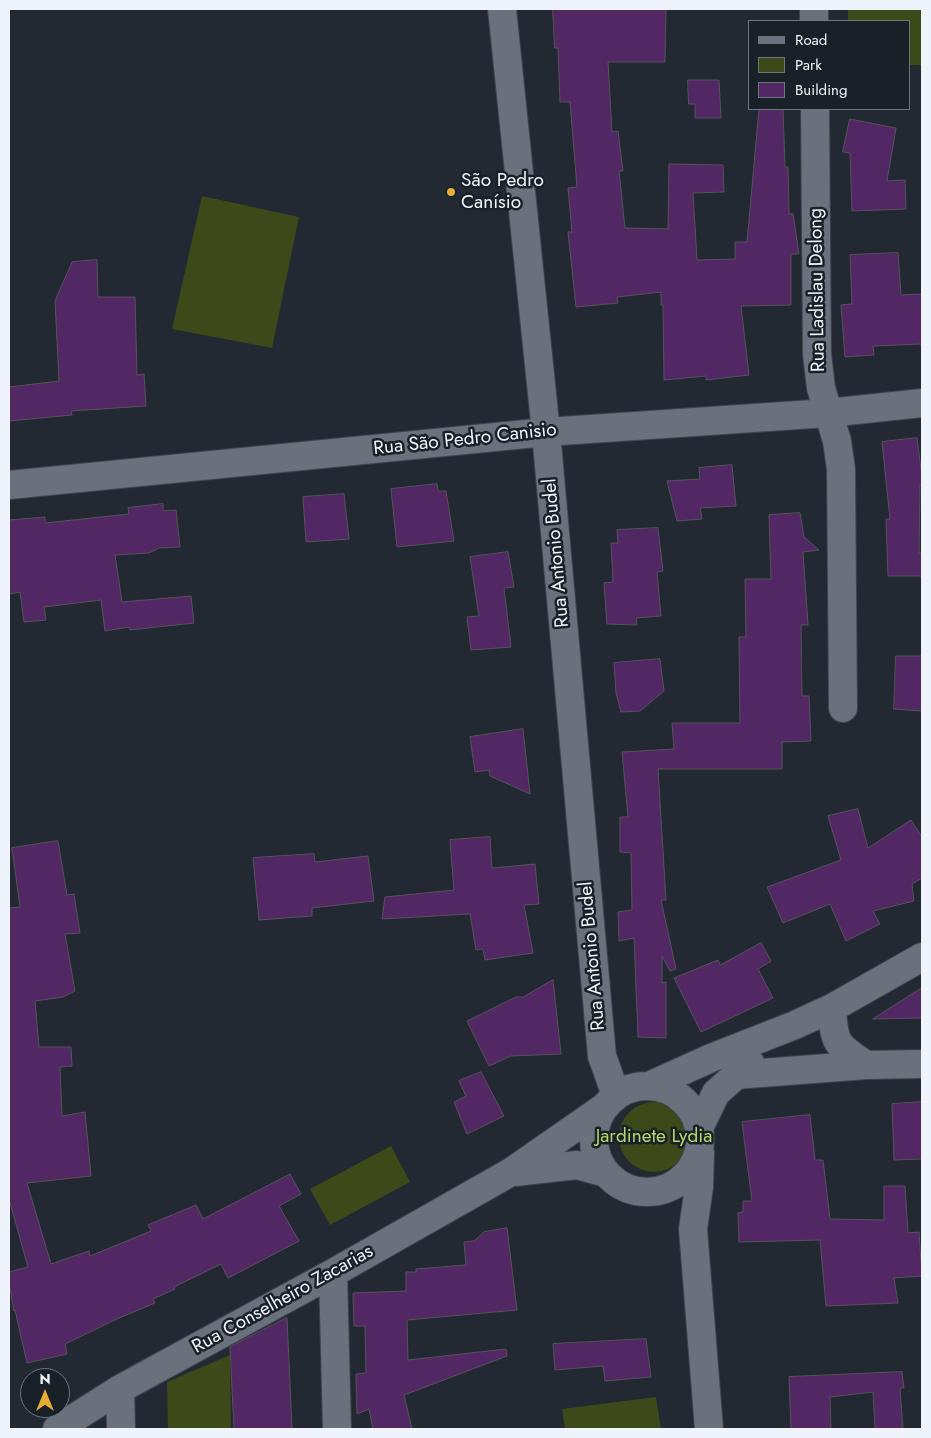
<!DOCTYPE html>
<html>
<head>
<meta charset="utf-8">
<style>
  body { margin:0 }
  #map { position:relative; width:931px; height:1438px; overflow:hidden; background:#222932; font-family:Jost,sans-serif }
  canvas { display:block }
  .frame { position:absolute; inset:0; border:10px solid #eef4fa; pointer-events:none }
  .legend { position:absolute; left:748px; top:20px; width:162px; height:90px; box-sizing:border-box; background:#182028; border:1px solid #6e757c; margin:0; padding:6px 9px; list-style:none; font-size:15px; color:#eef4fa }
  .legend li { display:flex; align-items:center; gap:10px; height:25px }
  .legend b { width:25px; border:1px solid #6e757c }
  .north { position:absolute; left:20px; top:1368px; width:50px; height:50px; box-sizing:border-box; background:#182028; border:1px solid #6e757c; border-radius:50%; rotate:0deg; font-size:14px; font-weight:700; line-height:20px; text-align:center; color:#eef4fa }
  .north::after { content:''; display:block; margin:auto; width:18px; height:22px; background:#e7ac37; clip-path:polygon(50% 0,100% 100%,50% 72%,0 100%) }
</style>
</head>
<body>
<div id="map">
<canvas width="931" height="1438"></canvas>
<div class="frame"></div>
<ul class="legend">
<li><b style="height:6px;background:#68717c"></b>Road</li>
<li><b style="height:14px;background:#3d4919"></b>Park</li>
<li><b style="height:14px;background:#512864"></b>Building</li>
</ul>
<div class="north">N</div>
</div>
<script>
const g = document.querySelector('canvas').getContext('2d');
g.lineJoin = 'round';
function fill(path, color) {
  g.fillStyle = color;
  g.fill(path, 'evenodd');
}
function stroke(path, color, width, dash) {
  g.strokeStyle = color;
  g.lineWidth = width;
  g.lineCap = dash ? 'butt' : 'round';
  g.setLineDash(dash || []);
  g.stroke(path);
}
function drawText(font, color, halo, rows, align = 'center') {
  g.font = font + ' Jost,sans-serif';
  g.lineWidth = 5;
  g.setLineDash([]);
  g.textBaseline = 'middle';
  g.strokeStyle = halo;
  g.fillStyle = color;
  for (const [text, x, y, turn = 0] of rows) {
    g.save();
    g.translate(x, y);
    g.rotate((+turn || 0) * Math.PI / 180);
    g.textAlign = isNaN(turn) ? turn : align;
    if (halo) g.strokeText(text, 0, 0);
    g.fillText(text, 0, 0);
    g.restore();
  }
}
fill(new Path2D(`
  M848,9H922V65H910V21H848Z
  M202,196L299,217L272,348L172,329Z
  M619 1137a35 35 0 1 1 70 0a35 35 0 1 1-70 0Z
  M391,1146L410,1182L330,1225L310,1189Z
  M230,1355L231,1429H168L167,1382Z
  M656,1397L661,1429H565L562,1409Z`), '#3d4919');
const building = new Path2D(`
  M553,9H666L665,62H608L612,132L618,131L623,171H619L625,228L668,229L669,164L723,165L724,192L693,193L697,260L735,259V242H747L759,109H783L785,167H788L789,214H793L799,254H791V305L741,306L749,375L706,380V376L664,380L663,305H661V292L617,297L618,303L576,307L568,232H572L568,188L577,187L570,102H560L558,48H555Z
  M688,80H719L721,118H695V104H689Z
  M850,119L896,128L887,181L905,180L906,209L852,211L850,153L843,152Z
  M898,253L901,295L922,294V344L873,346L874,355L845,357L841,305L852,304L850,255Z
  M97,260L98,297H135L137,375L144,374L146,406L71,411L72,415L9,421V387L59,381L55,301L72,262Z
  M917,438L922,477V485H920L919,553H922V576H888L886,519H890L882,442Z
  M732,465L736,506L700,508L702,519L677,521L667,481L700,479L699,468Z
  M437,484L438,491H446L454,541L397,547L391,489Z
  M344,494L349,539L306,542L303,497Z
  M163,504V511L176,510L180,547L159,548L149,553L115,555L122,602L191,596L194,623L130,630L129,627L105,631L101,600L44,607L46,620L24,622L20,592L9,594V520L45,517V523L129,514L128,508Z
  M800,513L804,537L819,550L803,552L808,625H801L802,696H809L811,741L782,742V769H658L666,900H661L676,969L670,971L662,956V983L666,982V1038L638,1037L634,938L619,941L618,912L632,910L631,853L620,852V817H628L622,752L674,749L672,723H740L739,637H746L745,579H771L769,515Z
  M658,528L663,571L657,572L661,616L636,618L637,625L607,624L604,583L613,582L611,543H618L617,530Z
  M508,552L514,587L504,588L511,647L471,650L467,617L479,616L470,557Z
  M896,656H922V711L894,709Z
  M660,659L664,691L640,711L621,712L616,693L614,663Z
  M523,729L530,794L490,776L489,770L475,772L470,737Z
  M858,809L868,848L911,820L922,837V878L912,884L914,901L873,911L880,924L846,941L830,904L783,923L767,887L841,860L828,816Z
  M490,837L492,868L535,864L539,904L524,905L533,953L485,960L483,949L476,950L470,914L382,919L385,897L454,890L450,840Z
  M58,841L67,895L74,894L80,933L65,934L75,991L63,997L35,1001L39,1047H71L72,1066L60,1067L62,1116L85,1112L91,1176L27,1183L51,1264L89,1251L90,1256L151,1231L148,1225L196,1205L203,1219L290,1174L301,1194L279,1206L299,1241L228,1278L221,1264L174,1287L175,1289L153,1299L155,1303L119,1318L65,1344L67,1354L27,1363L15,1310L14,1311L9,1283V1272L28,1267L9,1199V908L20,907L12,848Z
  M314,854L315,862L368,856L374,901L312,908V916L259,920L253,858Z
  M761,943L771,961L758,969L773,998L701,1032L674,978L718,960L720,965Z
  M553,980L561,1054L511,1056L489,1066L467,1021L516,997H523Z
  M922,988V1018L873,1019Z
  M481,1072L504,1116L467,1134L454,1102L466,1096L459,1081Z
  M922,1102V1159L894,1160L892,1104Z
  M810,1115L815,1160H823L830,1219L884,1220V1186H905L908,1233L919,1232L922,1276L894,1278L898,1303L826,1306L820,1240L739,1242L738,1213L743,1212V1201H752L742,1122Z
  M507,1228L517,1310L407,1320L408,1360L506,1349L507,1356L404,1395L412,1429H373L369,1409L357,1414L356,1374L366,1373L365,1326H354L353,1293L406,1291V1272H416V1269L466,1265L464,1242L474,1241L484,1232Z
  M287,1318L292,1429H234L230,1347Z
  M646,1339L651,1377L605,1381L603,1366L555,1370L553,1344Z
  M902,1372L904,1388H900L903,1429H875L873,1392L830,1397L831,1429H791L789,1377Z`);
fill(building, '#512864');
stroke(building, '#59515c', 1);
const minor = new Path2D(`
  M502,9L546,432L602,1056L616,1095
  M814,9V21
  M815,109L817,354L821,388L837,441L841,469L843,708
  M9,485L546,432L828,413L922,403
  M832,1008C834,1045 837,1045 866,1065
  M735,1075L866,1065L922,1064
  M649,1086L711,1058L795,1025L832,1008L922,957
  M594 1139a53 53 0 1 1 106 0a53 53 0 1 1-106 0Z
  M699,1128L716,1093L750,1063
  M700,1153L699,1187L693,1229L709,1429
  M515,1172L577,1165L606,1173
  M333,1273L337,1429
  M120,1389L121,1429
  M57,1429L120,1389L333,1273L511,1172L603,1108`);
stroke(minor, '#3d444b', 30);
stroke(minor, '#68717c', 28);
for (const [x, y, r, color] of [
  [451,192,5,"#e7ac37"]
]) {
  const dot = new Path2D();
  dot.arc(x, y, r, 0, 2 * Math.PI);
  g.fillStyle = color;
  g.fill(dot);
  stroke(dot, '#182028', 2);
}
drawText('19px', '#eef4fa', '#182028', [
  ["São Pedro",461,181],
  ["Canísio",461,203]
], 'left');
drawText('19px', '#eef4fa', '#182028', [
  ["Rua Ladislau Delong",818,290,-91],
  ["Rua São Pedro Canisio",465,440,-6],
  ["Rua Antonio Budel",557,553,-95],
  ["Rua Antonio Budel",593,956,-95],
  ["Rua Conselheiro Zacarias",283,1300,-29]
]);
drawText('19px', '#b9d66b', '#182028', [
  ["Jardinete Lydia",654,1137]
]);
</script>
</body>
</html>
